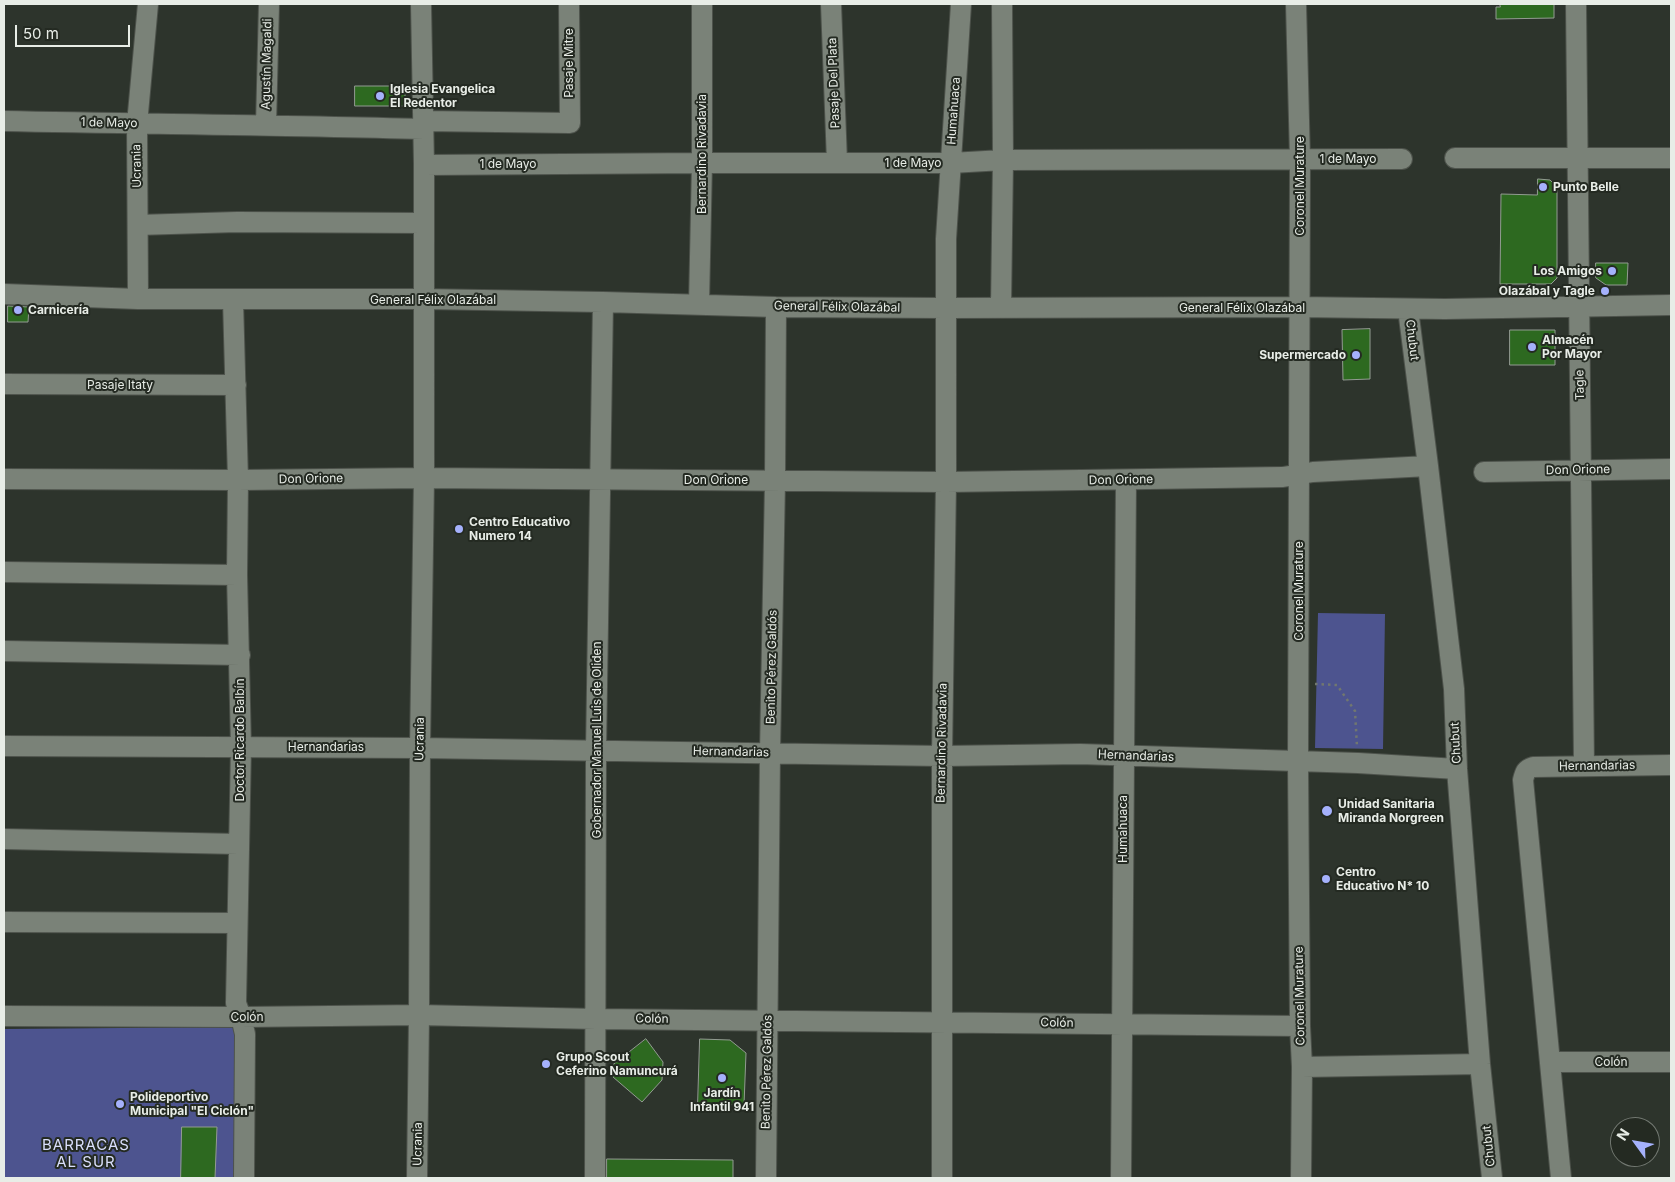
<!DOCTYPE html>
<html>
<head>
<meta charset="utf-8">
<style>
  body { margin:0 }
  #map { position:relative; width:1675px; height:1182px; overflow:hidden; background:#2d342c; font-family:Inter,sans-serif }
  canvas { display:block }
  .frame { position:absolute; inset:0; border:5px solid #e8ede7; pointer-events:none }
  .north { position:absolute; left:1610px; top:1117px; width:50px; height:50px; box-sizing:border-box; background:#242a22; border:1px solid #727871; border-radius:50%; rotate:302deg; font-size:14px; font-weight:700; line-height:20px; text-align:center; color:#e8ede7 }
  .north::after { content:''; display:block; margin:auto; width:18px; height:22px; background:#a5b1fc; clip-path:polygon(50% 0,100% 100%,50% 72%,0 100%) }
  .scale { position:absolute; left:15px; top:25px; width:115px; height:22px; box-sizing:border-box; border:2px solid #e8ede7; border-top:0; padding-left:6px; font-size:15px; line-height:18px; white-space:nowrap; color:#e8ede7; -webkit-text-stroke:4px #242a22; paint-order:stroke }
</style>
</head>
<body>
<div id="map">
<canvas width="1675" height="1182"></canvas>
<div class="frame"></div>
<div class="north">N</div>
<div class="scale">50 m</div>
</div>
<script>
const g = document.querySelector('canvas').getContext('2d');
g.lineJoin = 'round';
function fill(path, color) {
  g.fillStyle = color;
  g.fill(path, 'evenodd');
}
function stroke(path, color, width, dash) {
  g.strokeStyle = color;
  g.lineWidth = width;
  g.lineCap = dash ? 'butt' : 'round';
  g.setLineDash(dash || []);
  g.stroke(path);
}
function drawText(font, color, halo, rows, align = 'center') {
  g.font = font + ' Inter,sans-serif';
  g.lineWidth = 4;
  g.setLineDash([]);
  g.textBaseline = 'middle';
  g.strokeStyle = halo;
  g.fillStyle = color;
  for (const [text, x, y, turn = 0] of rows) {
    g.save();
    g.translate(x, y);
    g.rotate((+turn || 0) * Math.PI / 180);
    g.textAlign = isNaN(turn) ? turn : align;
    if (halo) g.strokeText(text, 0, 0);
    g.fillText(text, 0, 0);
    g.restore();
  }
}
fill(new Path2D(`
  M1318,613L1385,614L1383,749L1315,748Z
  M237,1027V1178H4V1029Z`), '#4d548f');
const building = new Path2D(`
  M1500,4H1554V18L1496,19V7H1500Z
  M355,86H405V106H355Z
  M1538,179L1550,180L1557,187V278L1551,284H1500L1501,194L1537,195Z
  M1596,263H1628L1627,285H1606L1596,278Z
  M8,306L29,307L28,322H8Z
  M1370,329V379L1343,380L1342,330Z
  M1510,330H1555V365H1510Z
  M646,1039L663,1062L662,1080L642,1102L613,1077V1065Z
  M700,1039L730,1040L746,1053L744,1105L698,1104Z
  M182,1127H217L215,1178H181Z
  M607,1159L733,1160V1178H607Z`);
fill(building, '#2d6920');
stroke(building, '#939b92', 1);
const minor = new Path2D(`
  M831,4L837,162
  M1296,4L1300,159L1298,762L1300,1026L1302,1067L1301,1178
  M1576,4L1584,766
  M4,121C144,124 284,125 424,129
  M424,121L570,123L569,4
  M266,125L269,4
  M1455,158H1671
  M424,165L702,163H951L1003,160L1402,159
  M138,225L237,222L424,223
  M4,294L138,299H423L603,302L776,307L946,308L1299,307L1445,309L1671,305
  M138,299L137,124L148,4
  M233,300L238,480L237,575L241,747L236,1003L241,1017L245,1034L244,1178
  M699,304L702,163V4
  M1001,308L1003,160L1002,4
  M1408,309L1428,466L1454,689L1457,769L1480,1064L1492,1178
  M4,384L236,385
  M1484,472L1671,469
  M4,479L238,480L424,478L946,482L1283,477L1313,472L1428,466
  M4,572L237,575
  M4,651L240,655
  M4,746L420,748L942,756L1080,754L1358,763L1457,769
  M4,839L238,844
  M4,922L237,923
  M4,1016L241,1017L419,1015L596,1019L1300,1026
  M1551,1062H1671
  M1302,1067L1480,1064
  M417,1178L419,1015L420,748L424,478V165L421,4
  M595,1178L596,751L603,302
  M766,1178L770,752L775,481L776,307
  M942,1178V756L946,482V239L961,4
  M1121,1178L1126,480
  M1561,1178L1523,780C1525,772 1526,769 1533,767L1671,765`);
stroke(minor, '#4d524b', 22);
stroke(new Path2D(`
  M1315,684L1337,685L1355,711L1357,747`), '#717770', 2.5, [2.5, 4]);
stroke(minor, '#7a8278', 20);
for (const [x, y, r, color] of [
  [380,96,5,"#a5b1fc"],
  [1543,187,5,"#a5b1fc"],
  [1612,271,5,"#a5b1fc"],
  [1605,291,5,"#a5b1fc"],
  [18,310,5,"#a5b1fc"],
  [1532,347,5,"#a5b1fc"],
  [1356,355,5,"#a5b1fc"],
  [459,529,5,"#a5b1fc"],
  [1327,811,6,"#a5b1fc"],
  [1326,879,5,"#a5b1fc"],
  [546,1064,5,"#a5b1fc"],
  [722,1078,5,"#a5b1fc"],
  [120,1104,5,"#a5b1fc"]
]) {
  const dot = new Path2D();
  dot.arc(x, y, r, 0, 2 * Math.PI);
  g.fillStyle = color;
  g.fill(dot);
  stroke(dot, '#242a22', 2);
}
drawText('12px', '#e8ede7', '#242a22', [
  ["Pasaje Mitre",569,63,-90],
  ["Agustín Magaldi",267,64,-89],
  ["Pasaje Del Plata",834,83,-92],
  ["Humahuaca",954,111,-86],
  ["1 de Mayo",109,123,1],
  ["Bernardino Rivadavia",702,154,-90],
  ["1 de Mayo",1348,159],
  ["1 de Mayo",913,163],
  ["1 de Mayo",508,164],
  ["Ucrania",137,166,-91],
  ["Coronel Murature",1300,186,-90],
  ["General Félix Olazábal",433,300],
  ["General Félix Olazábal",837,307,1],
  ["General Félix Olazábal",1242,308],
  ["Chubut",1412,340,83],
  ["Pasaje Itaty",120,385],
  ["Tagle",1580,385,-91],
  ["Don Orione",1578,470,-1],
  ["Don Orione",311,479,-1],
  ["Don Orione",716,480],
  ["Don Orione",1121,480,-1],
  ["Coronel Murature",1299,591,-90],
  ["Benito Pérez Galdós",772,667,-89],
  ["Ucrania",420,739,-89],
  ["Doctor Ricardo Balbín",240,740,-90],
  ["Gobernador Manuel Luis de Oliden",597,740,-90],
  ["Bernardino Rivadavia",942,743,-89],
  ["Chubut",1456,743,-93],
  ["Hernandarias",326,747],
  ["Hernandarias",731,752,1],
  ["Hernandarias",1136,756,2],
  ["Hernandarias",1597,766,-1],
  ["Humahuaca",1123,829,-90],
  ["Coronel Murature",1300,996,-91],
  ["Colón",247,1017],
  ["Colón",652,1019,1],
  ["Colón",1057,1023,1],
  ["Colón",1611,1062],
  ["Benito Pérez Galdós",767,1072,-89],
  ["Ucrania",418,1144,-89],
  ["Chubut",1489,1146,-96]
]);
drawText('bold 12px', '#e8ede7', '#242a22', [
  ["Iglesia Evangelica",390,89],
  ["El Redentor",390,103],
  ["Punto Belle",1553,187],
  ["Los Amigos",1602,271,"right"],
  ["Olazábal y Tagle",1595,291,"right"],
  ["Carnicería",28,310],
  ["Almacén",1542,340],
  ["Por Mayor",1542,354],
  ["Supermercado",1346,355,"right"],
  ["Centro Educativo",469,522],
  ["Numero 14",469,536],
  ["Unidad Sanitaria",1338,804],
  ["Miranda Norgreen",1338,818],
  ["Centro",1336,872],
  ["Educativo N* 10",1336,886],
  ["Grupo Scout",556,1057],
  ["Ceferino Namuncurá",556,1071],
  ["Jardín",722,1093,"center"],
  ["Infantil 941",722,1107,"center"],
  ["Polideportivo",130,1097],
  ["Municipal \"El Ciclón\"",130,1111]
], 'left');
g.letterSpacing = '1px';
drawText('15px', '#dadffc', '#242a22', [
  ["BARRACAS",86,1145],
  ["AL SUR",86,1162]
]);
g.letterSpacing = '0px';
</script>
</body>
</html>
